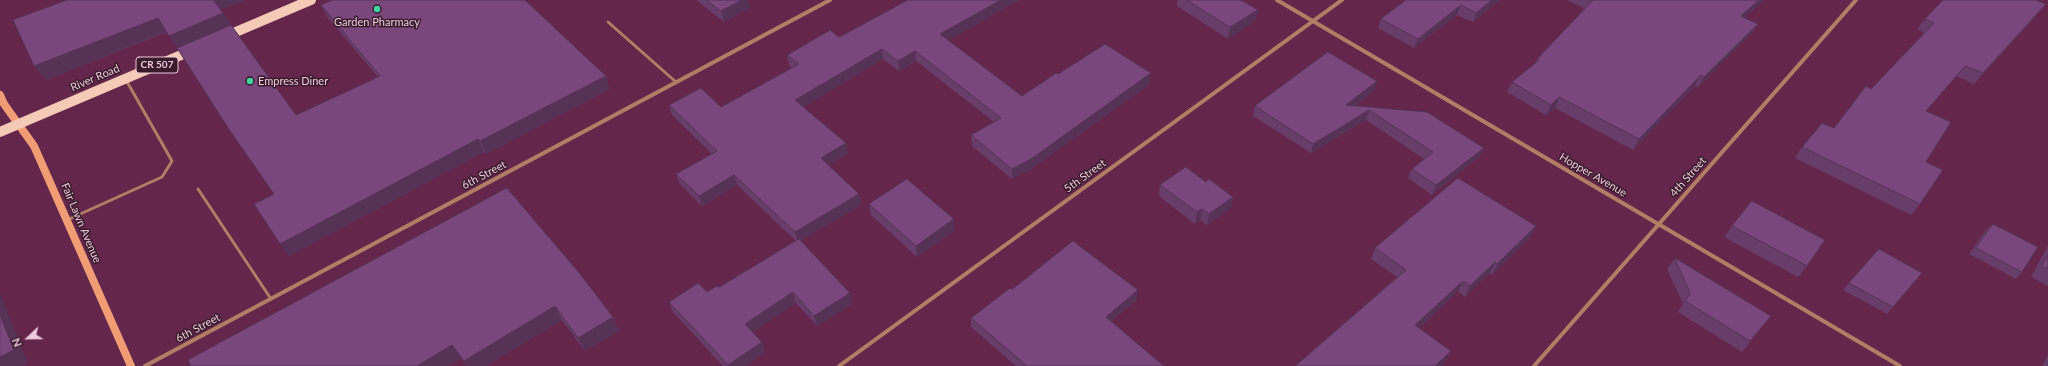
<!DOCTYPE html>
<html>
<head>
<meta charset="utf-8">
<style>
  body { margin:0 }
  #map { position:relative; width:2048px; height:366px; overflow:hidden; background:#64264b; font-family:Lato,sans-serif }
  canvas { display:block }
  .north { position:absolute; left:8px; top:318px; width:40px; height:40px; -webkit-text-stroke:3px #381c2c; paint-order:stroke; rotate:248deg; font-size:11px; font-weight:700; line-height:16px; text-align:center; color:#eec8dc }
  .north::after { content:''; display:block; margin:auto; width:14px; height:18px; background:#eec8dc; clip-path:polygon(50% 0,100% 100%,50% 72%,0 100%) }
</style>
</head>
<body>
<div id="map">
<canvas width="2048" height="366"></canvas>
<div class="north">N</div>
</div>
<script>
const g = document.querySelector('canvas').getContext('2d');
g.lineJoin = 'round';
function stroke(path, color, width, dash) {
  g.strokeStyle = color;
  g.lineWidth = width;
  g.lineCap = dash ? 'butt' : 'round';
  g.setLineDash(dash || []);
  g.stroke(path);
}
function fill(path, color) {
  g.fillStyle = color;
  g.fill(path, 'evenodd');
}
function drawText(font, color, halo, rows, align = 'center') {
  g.font = font + ' Lato,sans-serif';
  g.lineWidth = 3;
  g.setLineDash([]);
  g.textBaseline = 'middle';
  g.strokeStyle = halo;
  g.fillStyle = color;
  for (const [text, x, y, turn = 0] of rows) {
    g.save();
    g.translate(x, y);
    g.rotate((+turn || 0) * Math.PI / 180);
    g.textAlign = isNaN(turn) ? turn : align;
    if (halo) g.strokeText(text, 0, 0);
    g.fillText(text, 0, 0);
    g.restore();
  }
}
stroke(new Path2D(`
  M608,22L676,82
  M198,189L271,299
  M67,220L162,177L172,161L126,80`), '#b17d65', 3);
stroke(new Path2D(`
  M1277,0L1900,366
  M145,366L830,0
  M839,366L1342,0
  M1534,366L1856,0`), '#b17d65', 4);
stroke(new Path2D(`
  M0,95L4,104L34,146L131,366`), '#f09d76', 8);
stroke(new Path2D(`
  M224,37L311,0
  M0,132L193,50`), '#f5cab6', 10);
fill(new Path2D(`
  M696,0H748L750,8L724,22Z
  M908,0H1019L948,40L1022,96L1058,74L1150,84L1031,169L1012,179L972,146L971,135L994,122L916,61L899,71L883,59L803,107L846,143L848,154L828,165L859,194L861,205L800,241L852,304L817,326L796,303L752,332L762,342L765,352L746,366H723L673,312L669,302L707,292L719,287L796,241L737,185L702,206L680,184L676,174L712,154L672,115L669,105L721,107L792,68L789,65L787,55L839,37Z
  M1178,0H1241L1258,10L1255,21L1228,39L1177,6Z
  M1406,0H1500L1473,22L1457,15L1414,48L1378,28L1381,19Z
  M1567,0H1764L1744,18L1758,24L1751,34L1698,87L1695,86L1633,150L1555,108L1546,115L1507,92L1512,82L1535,64L1537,59L1585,9Z
  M321,5L610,89L486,154L484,152L289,256L274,194L167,32L46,80L34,66L221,10L231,25L296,115L378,77L328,18Z
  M2037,15L1974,84L1956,76L1926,111V162L1920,204L1911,215L1795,158L1802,147L1834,128L1924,33L1917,29L1925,19Z
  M1328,52L1377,81L1374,91L1355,106L1427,112L1484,148L1479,157L1432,195L1408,178L1412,169L1424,159L1366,120L1311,153L1253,116L1255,106Z
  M1206,182L1233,197L1231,208L1207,225L1200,220L1195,224L1159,196L1160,185Z
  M507,188L613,317L619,331L585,351L562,320L486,366H467L461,358L448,366Z
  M869,204L955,230L917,257L871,215Z
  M1993,224L2022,272L2016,279L1969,254L1986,230Z
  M1536,226L1530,237L1492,275L1490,273L1465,297L1458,291L1419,328L1446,361L1295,366L1397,277L1371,259L1375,248Z
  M1732,226L1807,266L1798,277L1724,237Z
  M2048,246V286L2031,277Z
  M1879,249L1893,307L1887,314L1843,290Z
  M1675,258L1771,316L1742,352L1678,312L1683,304L1667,269Z
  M1012,289L1137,300L1111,321L1164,366H1016L971,327V318Z
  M2048,355V366H2042Z`), '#683d6a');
fill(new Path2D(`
  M213,0H246L220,10Z
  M742,0H748L750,8L724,22L721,11Z
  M1001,0H1019L941,45L940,34Z
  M1492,0H1500L1473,22L1476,13Z
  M1759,0H1764L1735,27L1741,16Z
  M2046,4L2037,15L1974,84L1983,73Z
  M1461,5L1457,15L1414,48L1418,39Z
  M1258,10L1255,21L1228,39L1230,27Z
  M223,13L232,27L179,49L169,36Z
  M158,18L167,31L46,80L34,66Z
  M1758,24L1751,34L1698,87L1704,77Z
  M882,49L883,59L797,111L795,100Z
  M915,51L916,61L899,71L898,61Z
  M1965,66L1956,76L1917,121L1926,111Z
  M1151,73L1150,84L1031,169L1012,179V169Z
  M1701,75L1695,86L1633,150L1639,139Z
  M606,76L610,89L486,154L480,141Z
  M1377,81L1374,91L1343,115L1346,105Z
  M1559,97L1555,108L1546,115L1551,105Z
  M1369,110L1366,120L1311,153L1313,144Z
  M478,139L484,152L289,256L280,244Z
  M846,143L848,154L823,168L821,158Z
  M1484,148L1479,157L1432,195L1436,185Z
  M734,175L737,185L702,206L699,196Z
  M859,194L861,205L798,242L795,232Z
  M1233,197L1231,208L1207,225L1209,214Z
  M1202,209L1200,220L1195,224L1197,212Z
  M954,219L955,230L917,257L916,246Z
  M1536,226L1530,237L1492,275L1497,264Z
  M1495,262L1490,273L1465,297L1470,286Z
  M1463,281L1458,291L1411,336L1415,325Z
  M1138,290L1137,300L1105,326L1106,317Z
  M793,292L796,303L748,335L745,324Z
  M0,293L28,363L21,366H0Z
  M850,293L852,304L817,326L814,316Z
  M555,306L562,320L486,366H468L464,361Z
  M613,317L619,331L585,351L578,338Z
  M762,342L765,352L746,366H729L728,365Z
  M452,345L461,358L448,366H417Z
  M1451,351L1446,361L1441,366H1435Z`), '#553256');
const building = new Path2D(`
  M67,0H213L223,13L169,36L158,18L34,66L13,20Z
  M333,0H525L606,76L480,141L478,139L280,244L254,204L274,194L230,131L177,48L231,25L296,115L380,76L321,5Z
  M707,0H742L721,11Z
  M908,0H1001L940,34L1022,96L1056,73L1058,74L1105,44L1151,73L1031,159L1012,169L971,135L1001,118L915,51L898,61L882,49L795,100L846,143L821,158L859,194L795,232L734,175L699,196L676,174L717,151L669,105L701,88L721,107L799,64L787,55L806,44L830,30L839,37Z
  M1187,0H1241L1258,10L1230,27Z
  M1406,0H1492L1476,13L1461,5L1418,39L1381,19Z
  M1592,0H1759L1741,16L1758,24L1704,77L1701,75L1639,139L1559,97L1551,105L1512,82L1539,60L1537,59L1593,0Z
  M1943,0H2036L2046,4L1983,73L1965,66L1926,111L1951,122L1926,162L1943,170L1920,204L1802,147L1822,123L1834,128L1866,86L1871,89L1934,23L1925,19Z
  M1328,52L1377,81L1346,105L1427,112L1484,148L1436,185L1412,169L1433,152L1369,110L1313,144L1255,106Z
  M1186,167L1206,182L1209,179L1233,197L1209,214L1202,209L1197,212L1160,185Z
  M1458,178L1536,226L1497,264L1495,262L1470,286L1463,281L1415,325L1451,351L1435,366H1295L1406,270L1375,248Z
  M907,179L954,219L916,246L869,204Z
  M507,188L581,275L613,317L578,338L555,306L464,361L452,345L417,366H191L188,360Z
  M1752,201L1825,240L1807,266L1732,226Z
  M1993,224L2038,247L2022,272L1976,248Z
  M799,239L850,293L814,316L793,292L745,324L762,342L728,365L669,302L698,283L707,292L717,286L719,287Z
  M1073,241L1138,290L1106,317L1164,366H1027L971,318L1010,288L1012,289Z
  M1879,249L1922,273L1893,307L1849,283Z
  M2048,255V269L2042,266Z
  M1675,258L1771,316L1750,341L1685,301L1690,294Z
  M0,315L14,350L0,357Z`);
fill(building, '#79477b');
stroke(building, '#553256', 1);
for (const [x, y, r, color] of [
  [377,9,4,"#40d4a2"],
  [250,81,4,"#40d4a2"]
]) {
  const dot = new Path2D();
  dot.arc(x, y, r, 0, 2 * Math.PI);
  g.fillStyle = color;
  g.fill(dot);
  stroke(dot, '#381c2c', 1.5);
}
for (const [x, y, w] of [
  [157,65,42]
]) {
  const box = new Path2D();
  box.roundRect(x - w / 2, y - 8, w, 16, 3);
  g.fillStyle = '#381c2c';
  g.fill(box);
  stroke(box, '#eec8dc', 1);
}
drawText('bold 10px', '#eec8dc', null, [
  ["CR 507",157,65]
]);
drawText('11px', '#eec8dc', '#381c2c', [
  ["Garden Pharmacy",377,22],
  ["Empress Diner",258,81,"left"]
]);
drawText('11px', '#eec8dc', '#381c2c', [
  ["River Road",95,78,-23],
  ["6th Street",484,175,-28],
  ["Hopper Avenue",1593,175,30],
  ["5th Street",1085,176,-36],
  ["4th Street",1688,177,-49],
  ["Fair Lawn Avenue",81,223,67],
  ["6th Street",198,328,-28]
]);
</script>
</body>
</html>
